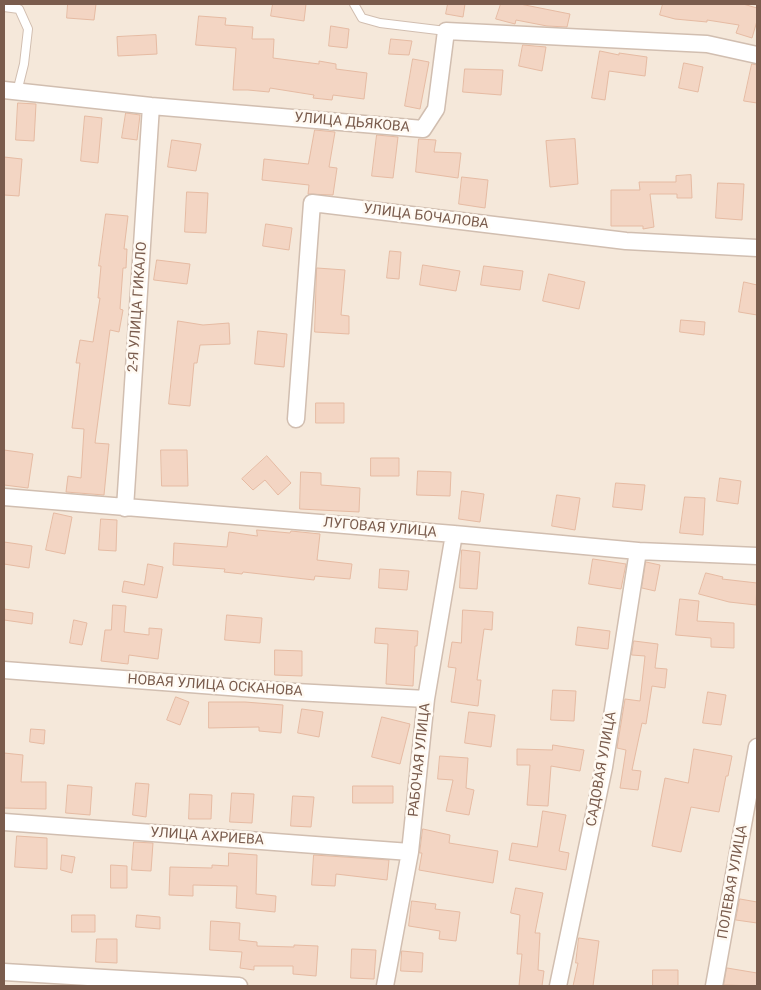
<!DOCTYPE html>
<html>
<head>
<meta charset="utf-8">
<style>
  body { margin:0 }
  #map { position:relative; width:761px; height:990px; overflow:hidden; background:#fdf6ec; font-family:Roboto,sans-serif }
  canvas { display:block }
  .frame { position:absolute; inset:0; border:5px solid #7a5c4d; pointer-events:none }
</style>
</head>
<body>
<div id="map">
<canvas width="761" height="990"></canvas>
<div class="frame"></div>
</div>
<script>
const g = document.querySelector('canvas').getContext('2d');
g.lineJoin = 'round';
function fill(path, color) {
  g.fillStyle = color;
  g.fill(path, 'evenodd');
}
function stroke(path, color, width, dash) {
  g.strokeStyle = color;
  g.lineWidth = width;
  g.lineCap = dash ? 'butt' : 'round';
  g.setLineDash(dash || []);
  g.stroke(path);
}
function drawText(font, color, halo, rows, align = 'center') {
  g.font = font + ' Roboto,sans-serif';
  g.lineWidth = 5;
  g.setLineDash([]);
  g.textBaseline = 'middle';
  g.strokeStyle = halo;
  g.fillStyle = color;
  for (const [text, x, y, turn = 0] of rows) {
    g.save();
    g.translate(x, y);
    g.rotate((+turn || 0) * Math.PI / 180);
    g.textAlign = isNaN(turn) ? turn : align;
    if (halo) g.strokeText(text, 0, 0);
    g.fillText(text, 0, 0);
    g.restore();
  }
}
fill(new Path2D(`
  M4,4H757V986H4Z`), '#f5e8da');
const building = new Path2D(`
  M68,4H96L94,20L67,18Z
  M273,4H306L304,21L271,16Z
  M448,4H465L463,17L446,14Z
  M501,4H520L570,14L567,27L547,26L516,20L515,24L496,19Z
  M663,4H743L757,8V21L752,38L736,33L739,25L707,20V22L675,19L660,15Z
  M199,16L226,18L225,25L253,27L252,39H274L273,58L319,64V61L336,64V69L367,73L364,99L333,95L332,100L313,98L314,95L270,88L269,92L248,90H233L236,48L196,45Z
  M331,26L349,29L347,48L329,46Z
  M156,35L157,54L118,56L117,37Z
  M391,39L412,41L409,55L389,54Z
  M523,45L546,47L542,71L519,66Z
  M600,51L619,55V53L647,57L645,76L609,71L605,100L592,98Z
  M413,59L429,62L420,109L405,106Z
  M684,63L703,67L698,92L679,88Z
  M752,64L757,65V103L744,101Z
  M465,69L503,70L501,95L463,92Z
  M18,103L36,104L34,141L16,140Z
  M126,113L140,115L137,140L122,138Z
  M85,116L102,118L98,163L81,161Z
  M315,130L335,132L329,167L337,168L333,195L308,194L309,185L262,180L264,159L308,164Z
  M377,135L398,137L393,178L372,176Z
  M419,139L436,140L434,152L461,153L458,178L416,172Z
  M575,139L578,184L550,187L546,141Z
  M172,140L201,144L196,171L168,167Z
  M4,157L22,159L19,196L4,195Z
  M691,175L692,198H677V194H650L654,227L643,229V226H611V190H640L639,182H676V176Z
  M462,177L488,180L485,208L459,204Z
  M718,183L744,184L742,220L716,218Z
  M187,192L208,193L206,233L185,232Z
  M106,214L128,216L124,249H127L126,268H123L120,309L123,310L119,332L110,330L95,443L109,444L104,495L66,492L68,476L81,478L84,429L72,428L80,363H76L80,340L93,342L100,298H98L101,266H99Z
  M266,224L292,228L289,250L263,246Z
  M390,251L401,252L399,279L387,278Z
  M157,260L190,264L187,284L154,280Z
  M423,265L460,271L456,291L420,285Z
  M484,266L523,271L520,290L481,285Z
  M317,268L345,270L341,315L349,316V334L315,332Z
  M549,274L585,282L579,309L543,301Z
  M744,282L757,285V315L739,312Z
  M681,320L705,322L704,335L680,332Z
  M178,321L203,325L229,323L230,344L200,345L197,363H194L190,406L169,404Z
  M258,331L287,334L284,367L255,364Z
  M316,403H344V423H316Z
  M4,450L33,454L28,488L4,485Z
  M161,450H187L188,486H162Z
  M267,456L291,483L278,495L265,480L253,490L242,479Z
  M371,458H399V476H371Z
  M418,471L451,472L450,496L417,495Z
  M301,472L321,473V485L360,488L359,512L300,509Z
  M720,478L741,481L738,504L717,501Z
  M616,483L645,485L642,510L613,507Z
  M462,491L484,494L480,522L459,519Z
  M557,495L580,498L575,530L552,526Z
  M685,497L705,498L703,535L680,533Z
  M54,513L72,517L65,554L46,550Z
  M101,519L117,520L116,551L99,550Z
  M257,530L290,533L291,531L320,534L317,560L352,564L350,579L315,576L314,580L243,572L242,574L224,572L225,569L173,565L174,543L227,547L229,532L257,536Z
  M4,542L32,546L29,568L4,564Z
  M462,550L480,552L477,589L460,588Z
  M593,559L626,564L621,589L589,584Z
  M646,562L660,565L655,591L642,588Z
  M148,564L163,567L157,598L122,592L124,581L144,585Z
  M380,569L409,571L407,590L379,588Z
  M706,573L723,577L722,579L757,583L756,605L729,602L699,594Z
  M680,599L699,601L697,621L734,623V648L711,647V638L676,635Z
  M113,605L126,606L124,632L149,635V628L162,629L158,659L129,655L128,664L101,661L105,630H111Z
  M4,609L33,613L32,624L4,620Z
  M463,610L493,612L492,630L484,629L477,680H481L478,706L451,702L456,668L448,667L452,642L461,643Z
  M227,615L262,618L260,643L225,640Z
  M74,620L87,623L82,645L70,643Z
  M578,627L610,631L608,649L576,645Z
  M376,628L418,631L417,646H415L413,686L386,684L388,644L375,643Z
  M634,641L658,644L655,668L667,669L665,688L652,686L646,724L642,723L632,770L641,771L638,790L620,788L626,750L617,748L625,699L640,701L645,656L632,655Z
  M275,650L302,651V676L275,675Z
  M553,690L576,691L574,721L551,720Z
  M708,692L726,695L721,725L703,723Z
  M176,697L189,702L180,725L167,720Z
  M209,702H245L283,705L281,733L259,731V727L209,728Z
  M302,709L323,712L319,737L298,733Z
  M469,712L495,715L491,747L465,743Z
  M382,717L410,724L400,764L372,757Z
  M31,729L45,730L44,744L30,742Z
  M553,745L584,750L580,771L551,766L548,806L527,805L530,765H517V749L552,750Z
  M694,749L732,756L728,776H726L719,812L691,807L681,852L652,846L665,778L688,783Z
  M4,753L23,755L21,782H46V809L4,808Z
  M440,756L468,758L466,788L474,790L469,815L446,811L453,780L438,779Z
  M136,783L149,784L146,817L133,815Z
  M68,785L92,787L90,815L66,813Z
  M353,786H393V803H353Z
  M232,793L254,794L252,823L230,822Z
  M190,794L212,795L211,819H189Z
  M293,796L314,797L311,827L291,826Z
  M543,811L566,815L559,851L569,853L566,870L509,860L512,843L537,847Z
  M423,829L450,835L449,843L498,851L493,883L419,870L422,853H420Z
  M17,836L47,838V869L15,867Z
  M134,842L153,843L151,871L132,870Z
  M229,853L257,855L256,894L276,896L275,912L236,908L237,886L193,885V896L169,895L170,867L212,868V865L228,866Z
  M62,855L75,857L72,873L61,870Z
  M314,855L389,860L387,880L336,874L335,886L312,885Z
  M111,865L127,866V888H111Z
  M516,888L543,893L535,933H540L538,970L544,971L542,986H519L522,954H517L520,915L511,913Z
  M740,899L757,902V923L736,920Z
  M412,901L436,904L435,909L460,912L456,941L439,939L440,931L409,926Z
  M72,915H95V932H72Z
  M137,915L160,917V929L136,927Z
  M211,921L240,923L239,940L257,942V946L294,947V945L318,946L316,976L293,974V966H254V970L240,968L242,952L210,950Z
  M579,938L599,941L593,986H573L578,963H576Z
  M97,939H117V963L96,962Z
  M352,949L376,950L374,979L351,978Z
  M402,951L423,953L422,972L401,971Z
  M727,968L757,973V986L724,985Z
  M653,970H678V986H653Z`);
fill(building, '#f3d5c3');
stroke(building, '#e6bba3', 1);
const service = new Path2D(`
  M354,4L362,18L380,23L446,31
  M4,7L19,9L28,29L24,64L17,92`);
const minor = new Path2D(`
  M4,90L151,106L423,129L436,109L446,31L707,44L757,55
  M296,419L312,203L626,241L757,248
  M4,497L454,534L638,551L757,556
  M125,508L151,106
  M4,670L295,692L426,699
  M4,822L410,852
  M4,972L239,986
  M385,986L410,852L426,699L454,534
  M558,986L604,767L638,551
  M714,986L757,747`);
stroke(service, '#d1beb0', 10);
stroke(minor, '#d1beb0', 19);
stroke(service, '#fff', 8);
stroke(minor, '#fff', 16);
drawText('14px', '#7a5c4d', '#fffaf3', [
  ["УЛИЦА ДЬЯКОВА",352,123,5],
  ["УЛИЦА БОЧАЛОВА",426,217,7],
  ["2-Я УЛИЦА ГИКАЛО",138,307,-86],
  ["ЛУГОВАЯ УЛИЦА",380,528,5],
  ["НОВАЯ УЛИЦА ОСКАНОВА",215,686,4],
  ["РАБОЧАЯ УЛИЦА",420,760,-84],
  ["САДОВАЯ УЛИЦА",602,769,-80],
  ["УЛИЦА АХРИЕВА",207,837,4],
  ["ПОЛЕВАЯ УЛИЦА",733,882,-80]
]);
</script>
</body>
</html>
